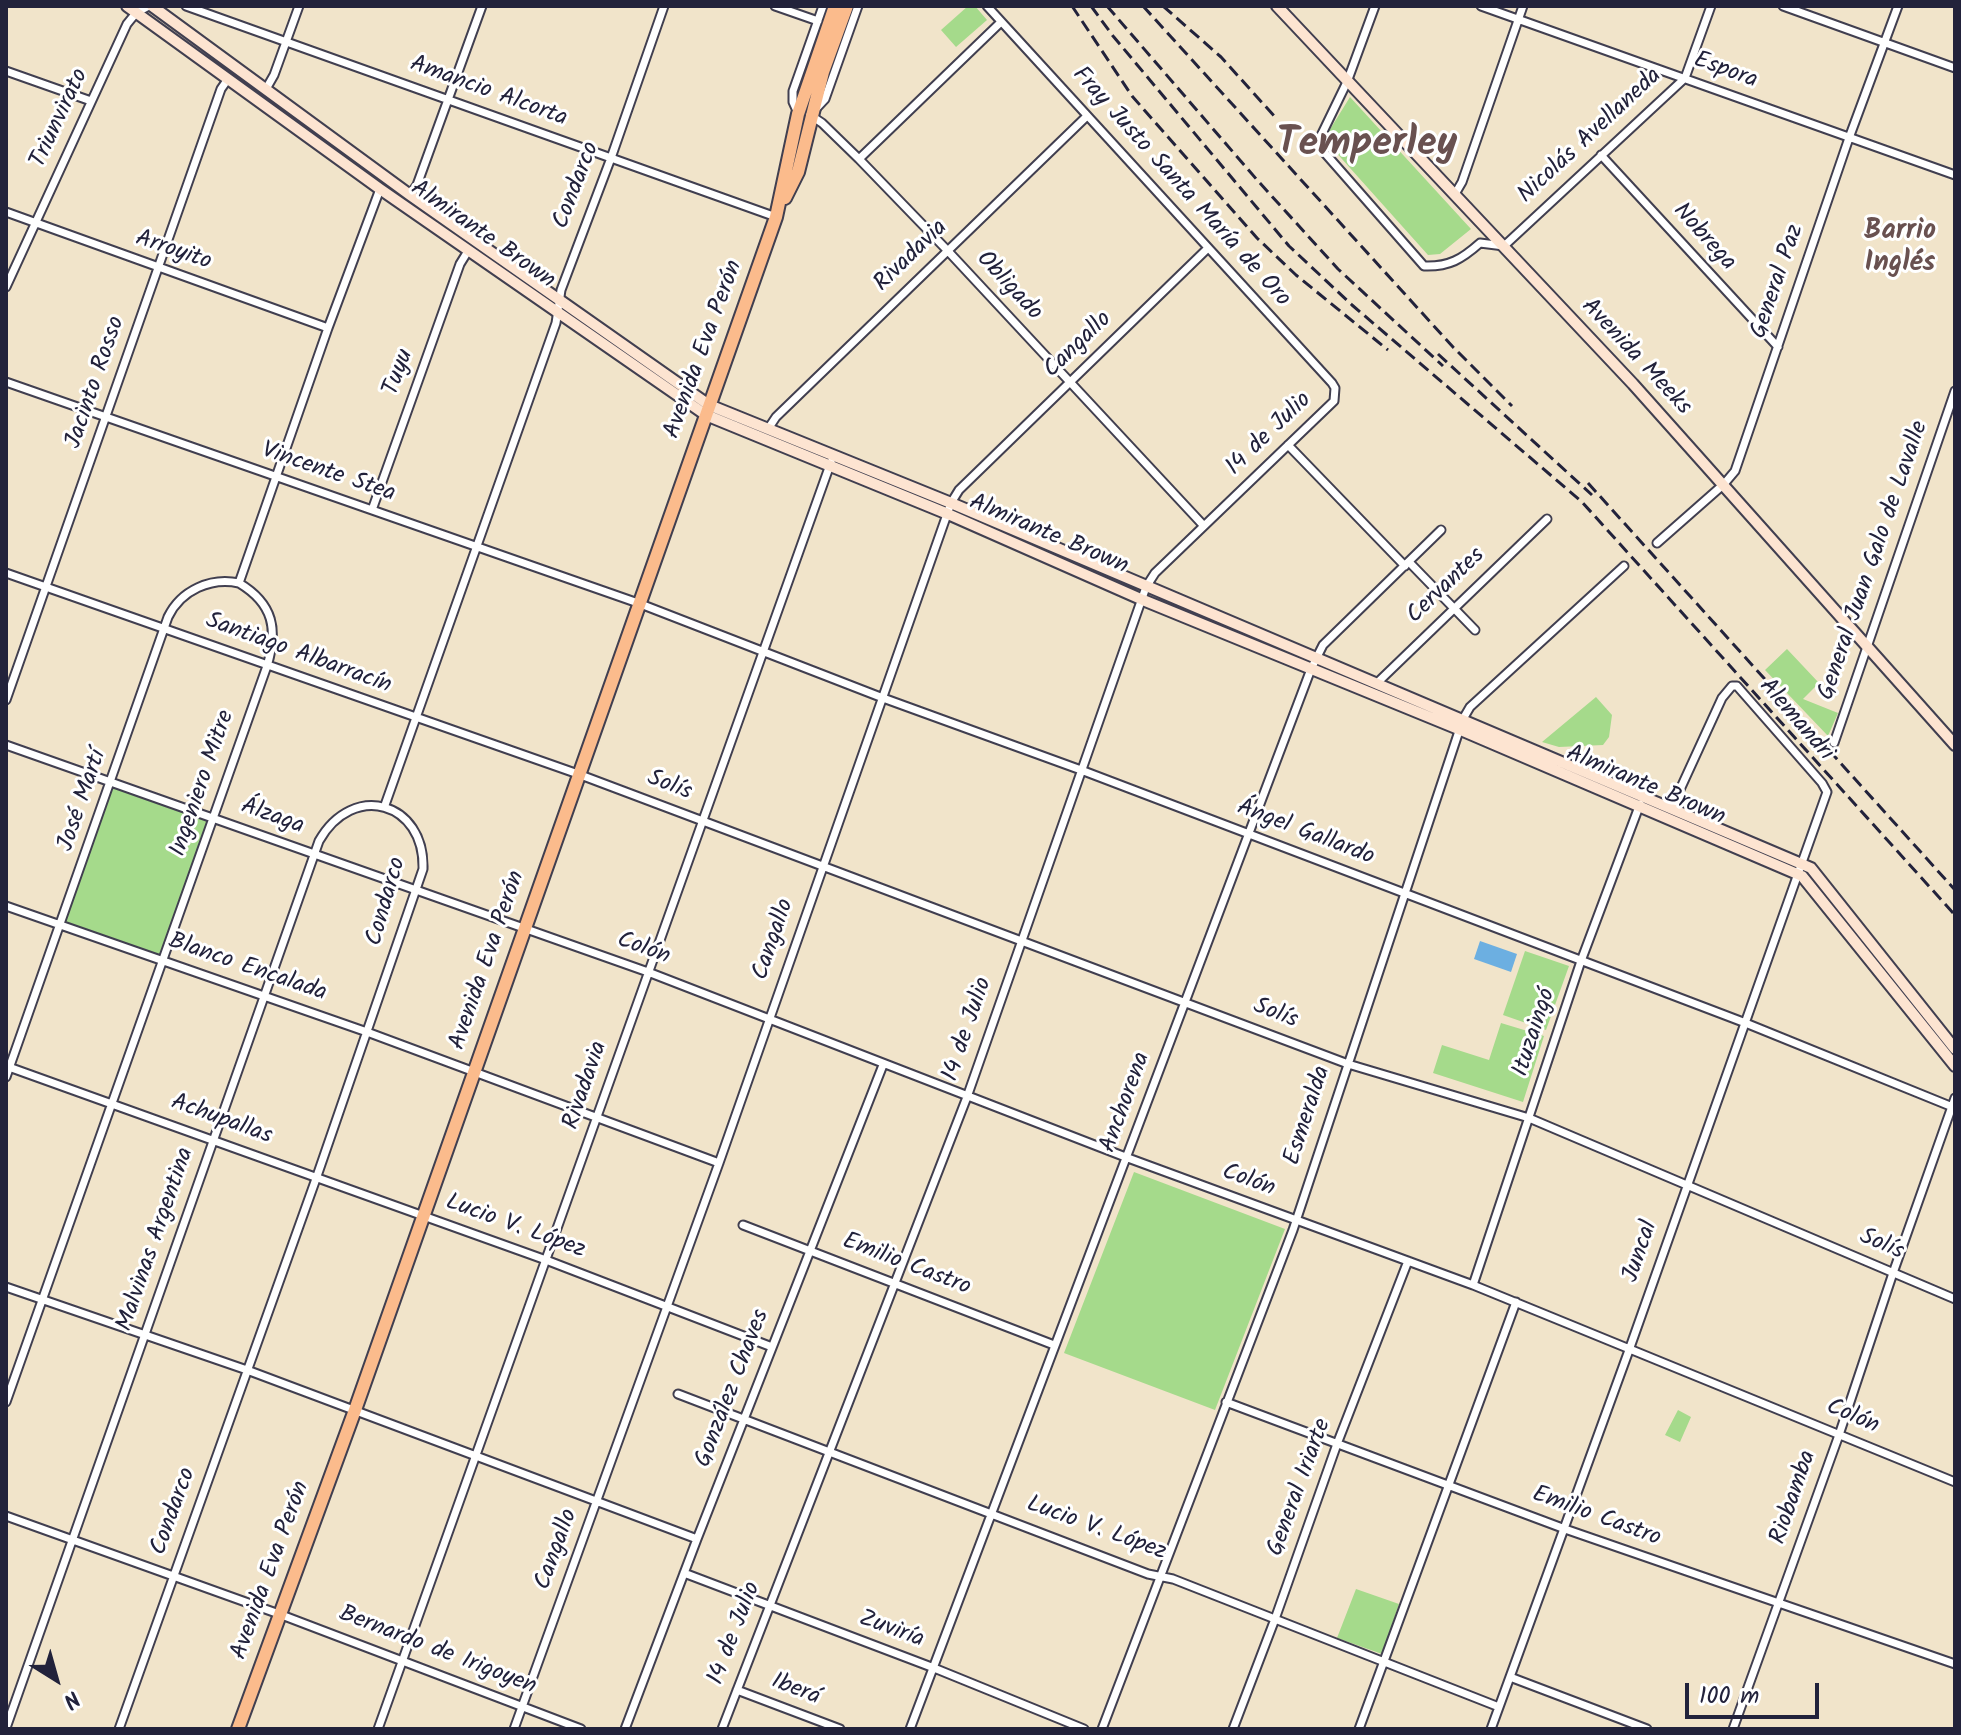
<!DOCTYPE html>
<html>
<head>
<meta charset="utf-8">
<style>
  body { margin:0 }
  #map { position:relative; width:1961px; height:1735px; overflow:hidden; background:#f1e4ca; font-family:Kalam,sans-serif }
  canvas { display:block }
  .frame { position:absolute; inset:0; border:8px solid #22223b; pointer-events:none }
  .north { position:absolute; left:16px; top:1639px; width:80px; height:80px; -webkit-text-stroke:6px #fff; paint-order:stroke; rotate:143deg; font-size:22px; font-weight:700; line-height:32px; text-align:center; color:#22223b }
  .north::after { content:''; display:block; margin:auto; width:28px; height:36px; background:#22223b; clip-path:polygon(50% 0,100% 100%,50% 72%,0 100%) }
  .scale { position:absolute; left:1685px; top:1683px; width:134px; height:36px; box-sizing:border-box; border:4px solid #22223b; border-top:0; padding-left:10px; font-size:24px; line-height:28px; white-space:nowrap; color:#22223b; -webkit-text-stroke:6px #fff; paint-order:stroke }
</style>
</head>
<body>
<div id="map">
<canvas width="1961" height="1735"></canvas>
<div class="frame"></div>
<div class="north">N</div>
<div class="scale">100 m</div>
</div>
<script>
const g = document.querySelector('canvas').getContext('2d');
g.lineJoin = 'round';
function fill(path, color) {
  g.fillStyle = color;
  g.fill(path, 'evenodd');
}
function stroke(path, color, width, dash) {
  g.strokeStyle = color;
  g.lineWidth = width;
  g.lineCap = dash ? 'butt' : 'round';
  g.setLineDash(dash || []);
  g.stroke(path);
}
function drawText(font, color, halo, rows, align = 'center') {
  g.font = font + ' Kalam,sans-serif';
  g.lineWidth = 6;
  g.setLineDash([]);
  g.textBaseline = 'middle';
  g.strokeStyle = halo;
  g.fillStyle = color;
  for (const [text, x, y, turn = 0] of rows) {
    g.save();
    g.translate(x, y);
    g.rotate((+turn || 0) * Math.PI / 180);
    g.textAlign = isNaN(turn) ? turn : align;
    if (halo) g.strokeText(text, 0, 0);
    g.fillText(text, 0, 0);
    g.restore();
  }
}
fill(new Path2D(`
  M968,6H975L987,20L956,47L941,30Z
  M1350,97L1471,229L1440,254L1428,255L1324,139Z
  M1787,649L1819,683L1803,699L1838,713L1828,736L1765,670Z
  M1596,697L1612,715L1609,737L1603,745L1559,747L1542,742Z
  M111,783L213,819L163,961L61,925Z
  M1525,951L1569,966L1546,1030L1503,1015Z
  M1501,1023L1544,1036L1523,1102L1433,1073L1442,1045L1489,1060Z
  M1134,1172L1285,1229L1215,1410L1064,1353Z
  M1678,1410L1691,1417L1680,1442L1665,1435Z
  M1356,1589L1399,1604L1382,1654L1337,1638Z`), '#a5da8b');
fill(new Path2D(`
  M1480,941L1517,954L1511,972L1474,959Z`), '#6cafe1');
const street = new Path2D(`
  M186,6L776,217
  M775,6L818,21
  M858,6L825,99L810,115L822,123L859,159L947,250L1204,526
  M1375,6L1347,82L1317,144L1424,266C1449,267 1462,259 1480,243L1504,246L1685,78L1711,6
  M1481,6L1955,175
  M1783,6L1955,68
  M6,71L91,101
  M266,89L274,75L299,6
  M798,113L793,102V91L823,6
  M1601,155L1778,347
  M859,159L1001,22
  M1455,194L1462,182L1523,6
  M410,195L417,185L482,6
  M6,212L328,328
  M6,287L127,24L136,13L149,6
  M6,382L638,603L883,698L1081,770L1743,1022L1955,1108
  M768,429L776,417L1087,116
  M1288,445L1405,566
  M372,510L460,264L468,251
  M1657,543L1724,484L1735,471L1849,138L1898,6
  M1409,562L1475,630
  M6,573L578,774L1348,1064L1529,1118L1955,1299
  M1376,684L1547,519
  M6,700L221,89L228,79
  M1834,743L1955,391
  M6,745L648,972L1128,1158L1473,1285L1955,1482
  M385,805L556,323L561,290L611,158L664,6
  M6,906L367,1032L719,1163
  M6,1066L546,1260L772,1347
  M6,1077L168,617C181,590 211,577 239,583
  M743,1225L1054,1345
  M1473,1285L1581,961L1640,804
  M6,1287L247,1370L697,1539
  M678,1394L1148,1574L1173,1579L1499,1707
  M6,1402L267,666C278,630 274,604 239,583L328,328L380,189
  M1226,1402L1565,1529L1955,1664
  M6,1516L279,1614L581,1729
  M684,1573L934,1668L1084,1729
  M1510,1677L1647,1729
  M737,1690L840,1729
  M6,1728L319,841C353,781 425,802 423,869L317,1176L119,1729
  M378,1729L831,462
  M514,1729L719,1163L951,503L959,490L1207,249
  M625,1729L697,1539L883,1065
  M722,1729L967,1097L1146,587L1155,573L1334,401L1335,388L1332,383L987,6
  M910,1729L1311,669L1323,645L1441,530
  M1102,1729L1293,1230L1463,719L1470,707L1624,566
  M1233,1729L1275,1619L1337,1444L1408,1261
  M1359,1729L1516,1302
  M1491,1729L1628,1353L1827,792L1822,783L1737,686H1732L1722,698L1672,807
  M1733,1729L1839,1435L1893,1273L1955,1098`);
const secondary = new Path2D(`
  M127,6L380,189L706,415L948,514L1143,600L1461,730L1802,876L1955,1066
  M152,6L410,195L709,405L951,503L1811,868L1955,1049
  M1277,6L1633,384L1955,745`);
const primary = new Path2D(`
  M785,198L798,172L823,72L847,6
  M238,1729L355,1410L776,217L798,114L835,6`);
stroke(street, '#413f50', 11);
stroke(secondary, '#413f50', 14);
stroke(primary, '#413f50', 16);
stroke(street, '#fff', 7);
stroke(secondary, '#fde4d1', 10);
stroke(primary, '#fbbb8c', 12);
stroke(new Path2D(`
  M1072,6L1132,96L1257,238L1296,275L1388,350
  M1091,6L1113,36L1289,246L1352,305L1582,502L1955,915
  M1107,6L1258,181L1338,269L1443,366
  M1143,6L1453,347L1512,406
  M1163,6L1221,57L1276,118
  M1438,354L1592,495
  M1588,483L1955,890`), '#22223b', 3, [12, 6]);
drawText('24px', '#22223b', '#fff', [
  ["Espora",1725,72,20],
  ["Amancio Alcorta",488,93,20],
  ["Triunvirato",61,119,-65],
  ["Nicolás Avellaneda",1591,137,-43],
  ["Condarco",578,186,-69],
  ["Fray Justo Santa María de Oro",1180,188,48],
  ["Almirante Brown",482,236,35],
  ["Nobrega",1703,238,48],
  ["Arroyito",173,252,19],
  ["Rivadavia",912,257,-44],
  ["General Paz",1779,282,-71],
  ["Obligado",1008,287,47],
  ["Cangallo",1079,346,-44],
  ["Avenida Eva Perón",705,350,-70],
  ["Avenida Meeks",1635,358,47],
  ["Tuyu",400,373,-70],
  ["Jacinto Rosso",97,383,-71],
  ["14 de Julio",1270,435,-44],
  ["Vincente Stea",328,474,19],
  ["Almirante Brown",1048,536,23],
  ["General Juan Galo de Lavalle",1875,561,-71],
  ["Cervantes",1447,587,-44],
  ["Santiago Albarracín",298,655,20],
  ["Alemandri",1795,721,49],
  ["Ingeniero Mitre",204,784,-71],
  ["Solís",669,787,21],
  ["Almirante Brown",1645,787,23],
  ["José Martí",84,801,-71],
  ["Álzaga",272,818,20],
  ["Ángel Gallardo",1305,834,21],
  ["Condarco",388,902,-74],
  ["Cangallo",775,940,-71],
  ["Colón",643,950,20],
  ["Avenida Eva Perón",489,961,-71],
  ["Blanco Encalada",247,969,19],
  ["Solís",1275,1015,21],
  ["14 de Julio",969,1030,-71],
  ["Ituzaingó",1536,1033,-72],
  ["Rivadavia",587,1086,-71],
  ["Anchorena",1127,1103,-70],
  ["Esmeralda",1309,1116,-72],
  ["Achupallas",221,1121,20],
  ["Colón",1248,1182,20],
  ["Lucio V. López",515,1228,20],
  ["Malvinas Argentina",157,1240,-71],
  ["Solís",1881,1246,23],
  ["Juncal",1642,1252,-71],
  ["Emilio Castro",906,1266,21],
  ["González Chaves",734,1389,-69],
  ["Colón",1852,1418,23],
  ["General Iriarte",1301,1488,-70],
  ["Riobamba",1795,1498,-71],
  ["Condarco",175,1512,-70],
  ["Emilio Castro",1596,1518,20],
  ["Lucio V. López",1096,1530,20],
  ["Cangallo",558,1550,-70],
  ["Avenida Eva Perón",272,1571,-70],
  ["Zuviría",891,1631,20],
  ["14 de Julio",736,1634,-69],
  ["Bernardo de Irigoyen",437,1652,21],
  ["Iberá",795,1691,21]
]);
drawText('bold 28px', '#695150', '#fff', [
  ["Barrio",1900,233],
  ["Inglés",1900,265]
]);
drawText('bold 40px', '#695150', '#fff', [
  ["Temperley",1367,147]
]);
</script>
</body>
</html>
